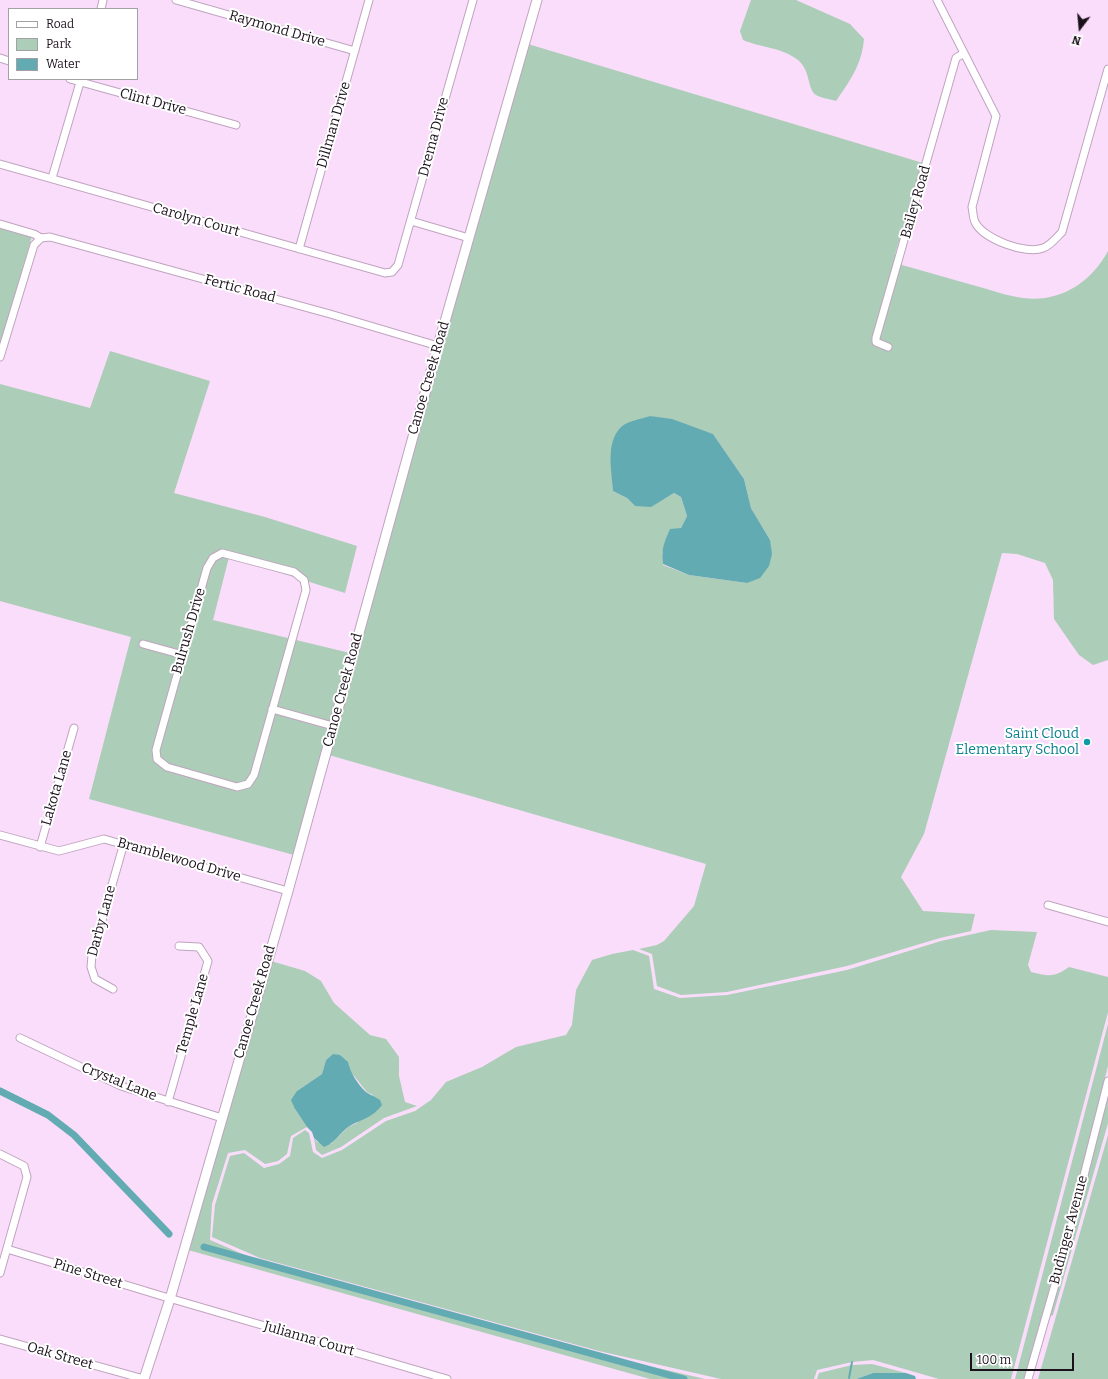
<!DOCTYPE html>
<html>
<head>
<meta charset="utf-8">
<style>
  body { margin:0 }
  #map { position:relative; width:1108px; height:1379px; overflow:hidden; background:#faddfa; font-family:Bitter,serif }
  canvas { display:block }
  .legend { position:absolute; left:8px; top:8px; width:130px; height:72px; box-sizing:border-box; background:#fff; border:1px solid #a4a0a4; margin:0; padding:5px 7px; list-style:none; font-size:12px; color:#1b111b }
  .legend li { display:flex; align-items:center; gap:8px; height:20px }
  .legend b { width:20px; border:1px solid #a4a0a4 }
  .north { position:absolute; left:1060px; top:8px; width:40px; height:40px; -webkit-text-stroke:3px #fff; paint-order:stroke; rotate:196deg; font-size:11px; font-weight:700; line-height:16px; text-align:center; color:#1b111b }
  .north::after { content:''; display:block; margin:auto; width:14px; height:18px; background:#1b111b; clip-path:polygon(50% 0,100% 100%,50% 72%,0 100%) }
  .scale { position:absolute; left:970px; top:1353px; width:104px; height:18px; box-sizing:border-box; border:2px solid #1b111b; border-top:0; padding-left:5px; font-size:12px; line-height:14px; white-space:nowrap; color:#1b111b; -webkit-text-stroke:3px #fff; paint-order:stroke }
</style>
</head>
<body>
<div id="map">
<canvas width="1108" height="1379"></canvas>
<ul class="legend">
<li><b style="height:5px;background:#fff"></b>Road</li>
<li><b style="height:11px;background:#accdb7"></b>Park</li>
<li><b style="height:11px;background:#63abb3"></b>Water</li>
</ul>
<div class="north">N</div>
<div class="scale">100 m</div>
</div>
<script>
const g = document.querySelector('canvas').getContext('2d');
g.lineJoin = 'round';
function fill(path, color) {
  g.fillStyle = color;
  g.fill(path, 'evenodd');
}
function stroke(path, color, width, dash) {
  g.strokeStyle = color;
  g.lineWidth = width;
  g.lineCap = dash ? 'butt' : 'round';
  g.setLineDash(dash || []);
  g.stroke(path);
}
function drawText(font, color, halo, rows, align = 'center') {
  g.font = font + ' Bitter,serif';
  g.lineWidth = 4;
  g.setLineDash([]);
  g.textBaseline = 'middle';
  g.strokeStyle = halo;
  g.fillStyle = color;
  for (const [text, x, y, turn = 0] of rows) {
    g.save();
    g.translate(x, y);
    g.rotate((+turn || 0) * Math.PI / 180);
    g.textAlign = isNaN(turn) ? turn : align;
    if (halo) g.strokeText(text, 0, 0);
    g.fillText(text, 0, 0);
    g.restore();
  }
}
fill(new Path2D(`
  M751,0H796L850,24L864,39C862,64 850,81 836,101C830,99 821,98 816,95C807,89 811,71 798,60C781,47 762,48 743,40L740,31Z
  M528,44L923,163L895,254L901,256L902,265C927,272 951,279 976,286C991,290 1007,296 1023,298C1059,303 1091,283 1108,251V660L1093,665L1079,655L1054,619L1053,580L1045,563L1017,554L1002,553L924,834L901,877L923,911L975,914L971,931L940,938L847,966L727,992L681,995L657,986L652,954L639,949L657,945L664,941L694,906L706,864L329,755L441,347ZM650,416L713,434L744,479L751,508L770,540L747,583L689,575L663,565L662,552L681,528L687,516L681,497L674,493L664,499L635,506L627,498L613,491L611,451L622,426Z
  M0,227L32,236L0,347Z
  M110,351L210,381L174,493L265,517L357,546L345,593L229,557L213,620L350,653L294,855L89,799L131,637L0,601V384L90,408Z
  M991,930L1037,932L1028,965L1031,972C1048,976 1054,978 1069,967L1108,977V1012L1011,1379H939L873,1360L852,1362L817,1370L814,1379H721L599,1351L260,1258L212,1237L215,1205L230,1156L244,1153L264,1168L279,1164L290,1156L293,1138L305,1130L309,1133L313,1152L322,1158L342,1150L386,1121L415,1111L431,1100L446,1082L482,1067L516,1047L566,1035L572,1025L576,990L592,960L612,954L633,950L649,956L654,989L680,998L727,995L847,970L941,941Z
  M271,961L305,971L321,981L334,1003L370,1035L386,1039L399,1057V1076L405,1102L417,1106L384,1118L341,1147L322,1155L316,1150L314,1138L317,1142L331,1144L348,1127L357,1123L373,1095L367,1092L350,1071L333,1054L326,1060L322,1074L297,1091L295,1109L307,1127L291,1136L287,1154L278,1161L265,1164L245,1150L228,1153L212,1204L210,1240L259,1261L598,1354L705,1379H650L188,1250Z
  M1108,1024V1066L1061,1249L1024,1379H1015Z
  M1108,1096V1123L1053,1315L1049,1317Z
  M1108,1135V1379H1038Z
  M872,1364L906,1373H873L856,1379H817L819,1373L852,1365Z`), '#accdb7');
fill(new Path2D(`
  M650,416L672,419L713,434L744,479L751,508L770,540L772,554L769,566L760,578L747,583L689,575L663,564C661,549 664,543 670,529L681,528L687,516L681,497L674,493L651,507L635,506L627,498L613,491C612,471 605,443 621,427C627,421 641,419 650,416Z
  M333,1054L340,1055L348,1062C350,1072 358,1085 366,1092C370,1095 376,1097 380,1100L382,1105C373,1118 361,1119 348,1127C339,1134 335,1143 324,1147L314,1138L312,1132L307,1127L295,1109L291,1100L297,1091L322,1074L326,1060Z
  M873,1373H906L915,1376L916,1379H856Z`), '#63abb3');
stroke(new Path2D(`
  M849,1378L852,1362`), '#63abb3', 2);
stroke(new Path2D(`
  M0,1091L48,1115L74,1135L169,1234
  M204,1247L684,1379`), '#63abb3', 7);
const minor = new Path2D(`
  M176,0L355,51
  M937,0L996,116L972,207C973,211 973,218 975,222C983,239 1026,255 1043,248C1050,246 1057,237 1062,232L1108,69
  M101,9L103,0
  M0,58L9,61
  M70,79L236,125
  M0,164L385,273L392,272L398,265L473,0
  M52,178L81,79
  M411,221L469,238
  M0,224L34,234L41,238
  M41,238L50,237L330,314L438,346
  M299,249L369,0
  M888,347L876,342V338L956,58L964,53
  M0,357L34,245L41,238
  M222,553L294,572L304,580L306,590L254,775L248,784L237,787L167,767L157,759L156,750L207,568L213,558Z
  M143,644L183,655
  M272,709L333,726
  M0,835L59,851L104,839L288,891
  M40,847L74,728
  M1048,905L1108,922
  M113,989L95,979L91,967L92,955L124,843
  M20,1038L121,1086L222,1118
  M168,1102L208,961L199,947L179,946
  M0,1154L24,1166L27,1177L0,1273
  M7,1249L162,1296L447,1379
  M0,1339L144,1379
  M1028,1379L1065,1250L1108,1081`);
const major = new Path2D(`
  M144,1379L170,1299L288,891L438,346L537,0`);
stroke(minor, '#bfa4bf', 9);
stroke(major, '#bfa4bf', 11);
stroke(minor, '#fff', 7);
stroke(major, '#fff', 9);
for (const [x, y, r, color] of [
  [1087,742,4,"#0f9aa8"]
]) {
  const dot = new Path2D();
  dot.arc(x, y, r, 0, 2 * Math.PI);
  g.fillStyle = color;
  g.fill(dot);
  stroke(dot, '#fff', 1.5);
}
drawText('14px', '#1b111b', '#fff', [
  ["Raymond Drive",277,29,16],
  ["Clint Drive",153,102,15],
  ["Dillman Drive",334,125,-74],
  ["Drema Drive",434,137,-75],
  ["Bailey Road",916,202,-74],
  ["Carolyn Court",196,220,16],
  ["Fertic Road",240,289,15],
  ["Canoe Creek Road",429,378,-74],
  ["Bulrush Drive",189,631,-74],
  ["Canoe Creek Road",343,690,-75],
  ["Lakota Lane",57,788,-74],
  ["Bramblewood Drive",179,860,16],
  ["Darby Lane",102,921,-75],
  ["Canoe Creek Road",255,1002,-74],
  ["Temple Lane",193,1014,-74],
  ["Crystal Lane",119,1082,22],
  ["Budinger Avenue",1069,1230,-75],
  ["Pine Street",88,1274,17],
  ["Julianna Court",309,1339,16],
  ["Oak Street",60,1356,16]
]);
drawText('14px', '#0d838f', '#fff', [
  ["Saint Cloud",1079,734],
  ["Elementary School",1079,750]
], 'right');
</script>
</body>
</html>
